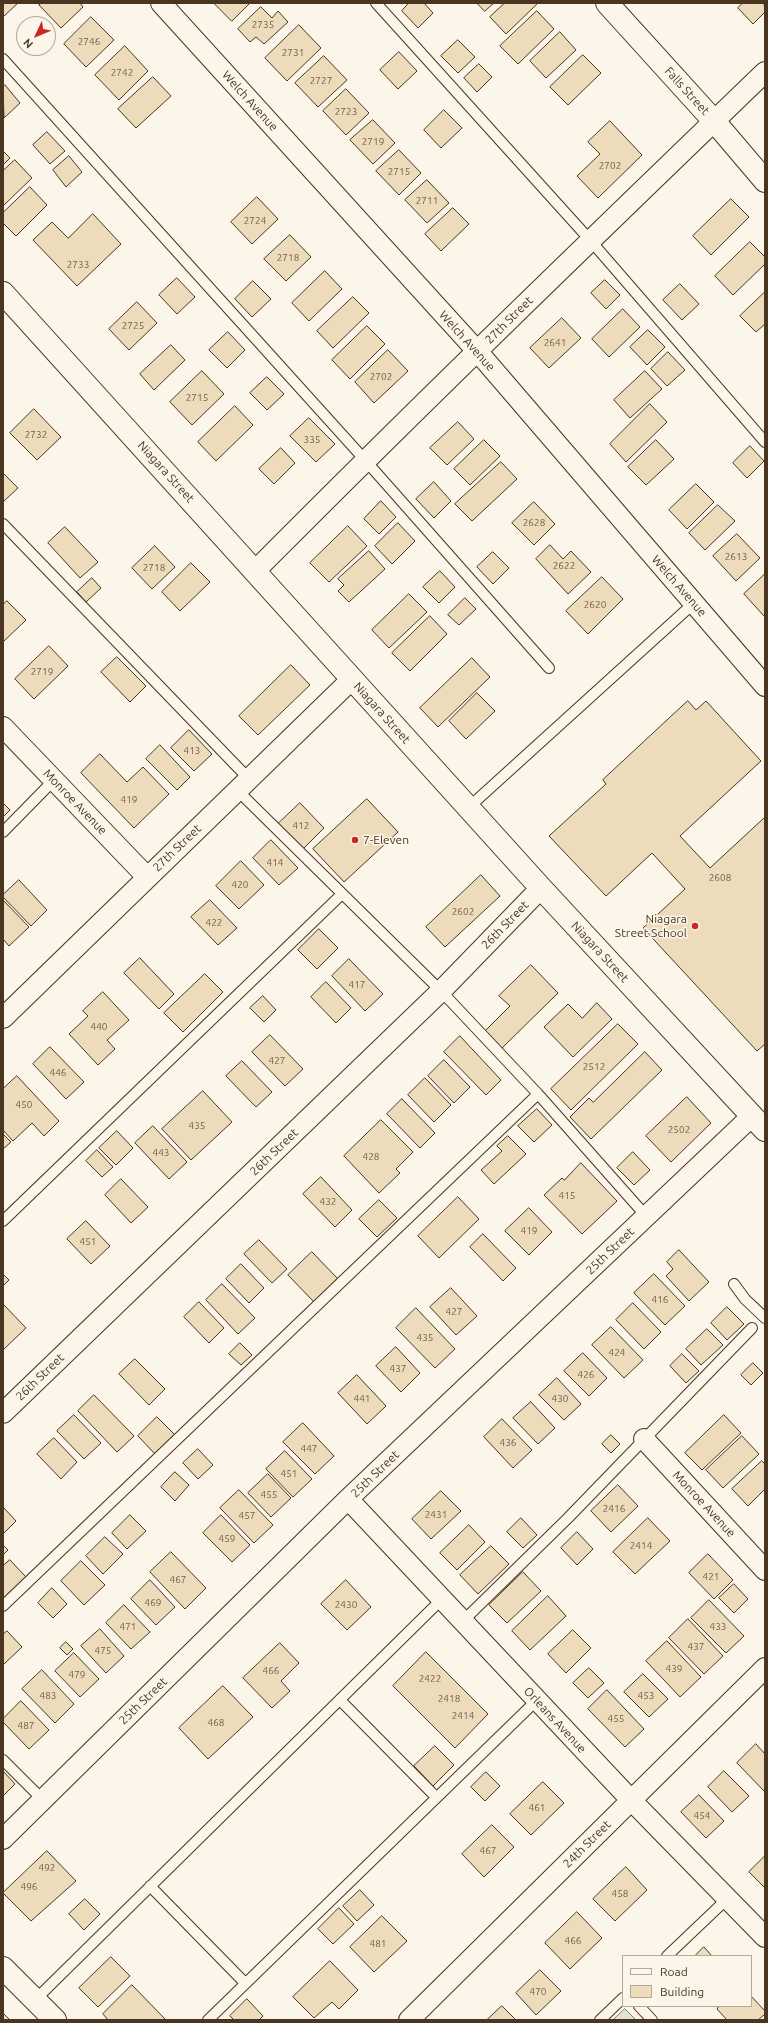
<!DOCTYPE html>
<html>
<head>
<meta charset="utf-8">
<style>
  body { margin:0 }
  #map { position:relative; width:768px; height:2023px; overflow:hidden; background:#fbf6e9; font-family:Ubuntu,sans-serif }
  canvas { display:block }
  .frame { position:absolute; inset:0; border:4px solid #4a3520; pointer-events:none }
  .legend { position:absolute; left:622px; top:1955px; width:130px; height:52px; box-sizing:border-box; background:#fbf6e9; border:1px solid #b4a999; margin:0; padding:5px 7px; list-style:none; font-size:12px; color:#4a3520 }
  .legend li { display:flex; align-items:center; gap:8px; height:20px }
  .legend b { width:20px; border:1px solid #b4a999 }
  .north { position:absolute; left:16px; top:16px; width:40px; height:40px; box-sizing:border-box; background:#fbf6e9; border:1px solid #b4a999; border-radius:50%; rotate:226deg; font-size:11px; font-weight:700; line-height:16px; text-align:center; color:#4a3520 }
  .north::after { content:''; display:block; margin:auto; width:14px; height:18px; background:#c62828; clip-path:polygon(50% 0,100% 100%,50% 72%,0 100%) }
</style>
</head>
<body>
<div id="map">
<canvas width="768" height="2023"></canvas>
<div class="frame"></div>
<ul class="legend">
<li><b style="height:5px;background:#fbf6e9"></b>Road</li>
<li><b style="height:11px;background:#ecdcbc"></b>Building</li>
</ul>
<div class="north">N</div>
</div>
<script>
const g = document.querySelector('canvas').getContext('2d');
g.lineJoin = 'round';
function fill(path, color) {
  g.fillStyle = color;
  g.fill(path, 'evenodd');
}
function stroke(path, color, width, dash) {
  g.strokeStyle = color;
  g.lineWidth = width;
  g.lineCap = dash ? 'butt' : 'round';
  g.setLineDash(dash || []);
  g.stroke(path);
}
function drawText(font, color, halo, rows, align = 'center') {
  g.font = font + ' Ubuntu,sans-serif';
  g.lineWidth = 3;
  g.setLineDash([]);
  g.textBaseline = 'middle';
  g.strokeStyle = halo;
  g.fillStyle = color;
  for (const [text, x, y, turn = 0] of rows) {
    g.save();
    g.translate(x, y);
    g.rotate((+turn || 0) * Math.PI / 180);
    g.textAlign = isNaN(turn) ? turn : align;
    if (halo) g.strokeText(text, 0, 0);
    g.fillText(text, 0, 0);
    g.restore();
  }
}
const green = new Path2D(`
  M625,2009L636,2020H613Z`);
fill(green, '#dce7d0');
stroke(green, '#887966', 1);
const building = new Path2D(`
  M3,3H18L3,17Z
  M42,3H80L83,7L61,28L39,5Z
  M214,3H250L232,21Z
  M409,3H424L433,13L418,28L402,11Z
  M477,3H494L485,11Z
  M505,3H536L537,4L506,34L490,17Z
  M743,3H764L765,12L753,24L738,8Z
  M261,7L272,18L278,11L288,22L264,44L256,37L250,42L238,29Z
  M537,11L554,29L518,64L500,46Z
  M91,17L114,40L86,67L64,44Z
  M299,25L321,48L287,81L265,58Z
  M560,32L576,50L546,78L530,61Z
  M458,40L475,57L458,73L441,56Z
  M125,46L148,71L119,100L95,75Z
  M399,52L417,71L398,89L380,70Z
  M583,55L601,73L568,105L550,87Z
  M324,56L347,80L318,107L295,83Z
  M479,64L492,77L477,92L464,78Z
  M153,77L171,96L136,128L118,109Z
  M5,85L20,103L4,118L3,87Z
  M346,89L369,113L346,135L323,111Z
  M444,110L462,128L441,148L424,130Z
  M373,120L395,143L373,164L350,140Z
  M610,121L642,155L598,198L577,176L600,154L588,142Z
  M47,132L65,151L50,164L33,145Z
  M399,150L421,173L399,195L376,171Z
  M3,151L10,158L3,165Z
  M69,156L82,172L66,187L53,170Z
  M15,160L32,178L3,206V171Z
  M427,180L449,203L427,223L405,200Z
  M30,187L47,205L16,236L3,223V213Z
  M257,197L278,219L252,244L231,222Z
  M731,199L749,217L711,255L693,236Z
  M453,208L469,224L441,251L425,234Z
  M93,214L121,244L77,286L33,240L52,222L68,238Z
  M290,235L311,257L286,281L264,259Z
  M750,242L765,257V264L733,295L715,276Z
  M325,271L342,289L309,321L292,303Z
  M177,278L195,297L177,314L159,295Z
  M605,280L620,295L606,309L591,293Z
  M253,281L271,299L252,317L235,299Z
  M680,284L699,304L682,320L663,300Z
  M765,292V324L756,332L740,316Z
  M353,297L369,313L333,348L317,331Z
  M137,302L157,323L129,350L109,329Z
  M623,309L640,327L609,357L592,339Z
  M562,318L581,338L549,368L530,348Z
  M367,326L385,344L350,379L332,360Z
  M648,330L665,347L647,365L630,347Z
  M228,332L245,350L227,368L209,350Z
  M171,345L185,360L154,390L140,374Z
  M388,350L408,371L374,403L355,382Z
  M668,352L685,370L667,386L651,369Z
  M202,371L224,394L192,425L170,402Z
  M645,371L662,389L630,418L614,400Z
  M267,377L284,394L267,410L250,393Z
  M650,404L667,422L626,462L610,444Z
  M235,406L253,425L216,461L198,442Z
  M34,409L61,437L37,460L10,433Z
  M309,418L335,444L316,462L290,436Z
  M458,422L474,439L447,465L430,448Z
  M484,440L500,456L470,485L454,469Z
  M656,440L674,459L646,485L628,467Z
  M750,446L764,461L747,478L733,463Z
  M281,448L295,463L274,484L259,469Z
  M501,462L517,479L472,521L455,504Z
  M3,473L18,488L3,502Z
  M434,482L451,501L434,518L416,499Z
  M696,484L714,502L687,529L669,510Z
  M381,501L396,517L379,534L364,519Z
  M534,502L555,524L534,545L512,523Z
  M718,505L735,521L705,550L689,533Z
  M398,523L415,541L392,564L375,546Z
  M348,526L367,546L329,582L310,563Z
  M65,527L98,562L80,578L48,543Z
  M737,534L760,558L736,581L713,556Z
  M550,545L563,559L571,551L591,572L568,594L536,559Z
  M155,546L175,567L152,589L132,568Z
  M369,551L385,569L349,602L338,591L344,585L338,579Z
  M493,552L509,568L493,584L477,567Z
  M191,563L210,582L180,611L162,592Z
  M440,571L455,587L439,603L423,587Z
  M765,574V615L764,616L744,594Z
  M602,577L623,599L588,634L566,611Z
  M92,578L101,588L86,602L77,592Z
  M409,594L427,612L389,648L372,630Z
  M465,598L476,609L459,625L448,615Z
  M7,601L26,620L3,642V605Z
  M430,616L447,634L410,671L392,653Z
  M49,646L68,666L34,699L15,679Z
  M117,657L146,686L130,702L101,672Z
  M472,658L490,677L438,727L420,708Z
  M291,665L310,685L258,735L239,716Z
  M477,693L495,711L466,739L449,721Z
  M688,701L696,710L706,701L761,761L680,836L710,868L765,817V1044L757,1051L643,928L685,889L652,853L606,896L549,836L606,784L603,780Z
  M189,730L212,754L194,771L171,748Z
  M160,745L190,777L177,790L146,759Z
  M100,754L127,782L143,767L169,794L134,828L81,773Z
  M367,799L398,832L344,882L313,849Z
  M3,803L10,810L3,817Z
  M300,803L324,828L303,849L278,824Z
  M271,840L298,868L279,885L253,858Z
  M241,861L264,885L239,909L216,886Z
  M481,875L500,896L445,947L426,927Z
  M19,880L47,910L31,926L3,897V895Z
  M3,900L29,927L9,946L3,939Z
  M210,900L237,928L218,945L191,917Z
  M319,929L338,948L317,969L298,950Z
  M140,958L174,994L159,1009L124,973Z
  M349,959L383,994L365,1011L332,976Z
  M531,965L558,993L502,1048L485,1031L510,1006L499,996Z
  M205,974L223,992L183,1032L164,1013Z
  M326,982L351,1008L336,1023L311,997Z
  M103,992L129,1020L107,1040L115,1049L98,1065L69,1034L88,1016L83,1011Z
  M263,996L276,1010L264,1022L250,1008Z
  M597,1003L612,1019L573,1057L544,1027L568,1004L582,1018Z
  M618,1024L638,1044L571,1110L551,1089Z
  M270,1035L303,1069L285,1086L252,1052Z
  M460,1036L501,1080L486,1095L444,1052Z
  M50,1047L84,1082L66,1099L33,1064Z
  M645,1052L662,1070L591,1139L570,1117L589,1098L593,1102Z
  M444,1060L470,1087L454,1103L428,1076Z
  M242,1061L272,1092L256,1107L226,1076Z
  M17,1076L59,1121L44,1136L32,1123L13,1141L3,1130V1089Z
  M425,1078L451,1105L434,1122L408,1095Z
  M203,1091L232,1122L191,1160L162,1129Z
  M687,1097L711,1123L671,1162L646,1136Z
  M402,1099L435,1133L420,1148L387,1114Z
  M537,1109L552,1125L534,1142L518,1126Z
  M381,1120L413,1152L396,1169L400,1173L379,1193L344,1156Z
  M153,1126L187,1162L169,1179L135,1143Z
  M117,1131L133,1148L116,1165L99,1148Z
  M3,1134L11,1142L3,1149Z
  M508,1136L526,1154L494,1184L481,1170L502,1151L497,1146Z
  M97,1150L113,1167L102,1177L86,1161Z
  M633,1152L650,1170L634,1185L617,1168Z
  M581,1163L617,1201L582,1234L544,1195L562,1178L564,1180Z
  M321,1177L352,1210L335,1227L303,1194Z
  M121,1179L148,1207L131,1223L105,1195Z
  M458,1197L479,1219L439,1258L418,1236Z
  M379,1200L397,1218L377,1237L359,1219Z
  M529,1208L552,1232L529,1255L505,1231Z
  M86,1221L110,1246L91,1264L67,1239Z
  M483,1234L516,1268L503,1281L470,1247Z
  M259,1240L287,1269L272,1283L244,1254Z
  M679,1250L709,1282L689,1301L666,1276L673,1269L667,1262Z
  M312,1252L338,1279L314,1302L288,1275Z
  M241,1264L264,1288L249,1303L226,1279Z
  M3,1274L9,1280L3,1286Z
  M654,1274L685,1306L665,1325L634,1293Z
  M222,1284L255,1318L238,1334L206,1300Z
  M451,1288L477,1316L456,1335L430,1307Z
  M199,1302L224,1328L209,1343L184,1317Z
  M633,1303L661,1332L644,1349L616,1320Z
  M3,1304L26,1328L4,1349L3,1348Z
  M727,1307L744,1324L727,1340L711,1323Z
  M416,1308L455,1349L435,1368L396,1328Z
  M611,1327L643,1360L624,1378L592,1345Z
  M707,1329L723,1345L701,1365L686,1349Z
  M240,1343L252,1355L241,1365L229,1354Z
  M396,1347L420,1373L401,1392L376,1366Z
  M583,1353L607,1378L589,1396L564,1371Z
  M682,1354L699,1371L686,1383L670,1366Z
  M135,1359L165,1389L149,1405L119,1374Z
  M753,1363L763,1373L751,1385L741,1375Z
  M357,1375L386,1406L367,1424L338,1393Z
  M557,1378L581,1404L564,1420L539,1395Z
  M94,1395L134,1436L117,1452L78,1411Z
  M531,1402L555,1428L538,1444L513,1418Z
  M74,1415L101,1443L84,1459L57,1431Z
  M724,1415L741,1433L702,1470L685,1453Z
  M157,1417L175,1435L155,1454L138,1436Z
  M502,1419L532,1450L513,1468L484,1437Z
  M303,1423L334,1456L315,1474L283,1442Z
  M611,1435L620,1444L611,1453L602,1444Z
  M742,1436L759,1454L723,1488L706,1470Z
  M54,1438L77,1462L61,1479L37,1454Z
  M198,1449L213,1465L198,1479L183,1463Z
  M285,1451L312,1479L293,1497L266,1469Z
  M762,1461L765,1464V1489L748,1506L732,1489Z
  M175,1472L189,1485L175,1501L161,1487Z
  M268,1474L291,1498L271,1517L248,1493Z
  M618,1485L638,1506L611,1532L591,1511Z
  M239,1490L273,1525L254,1543L220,1508Z
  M441,1491L461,1511L431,1539L412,1519Z
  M3,1507L16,1521L3,1534Z
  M130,1515L146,1531L127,1549L112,1533Z
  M221,1515L250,1545L232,1562L203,1533Z
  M521,1518L537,1535L523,1548L507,1532Z
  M648,1518L670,1541L635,1574L613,1552Z
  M469,1525L485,1542L457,1570L440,1553Z
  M577,1532L593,1549L577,1565L561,1548Z
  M105,1537L123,1554L103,1574L86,1556Z
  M3,1545L8,1550L3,1555Z
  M491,1546L509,1564L478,1594L460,1575Z
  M171,1552L206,1588L185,1609L150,1572Z
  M708,1554L733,1580L714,1599L689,1573Z
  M10,1560L26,1577L3,1599V1566Z
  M81,1561L105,1585L84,1605L61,1581Z
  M523,1572L541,1591L507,1623L489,1605Z
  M150,1580L175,1607L156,1625L131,1599Z
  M346,1580L371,1607L347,1630L321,1604Z
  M734,1584L748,1599L734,1613L719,1598Z
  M52,1588L67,1604L53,1618L38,1603Z
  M548,1596L566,1616L530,1650L512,1631Z
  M709,1600L744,1636L726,1653L691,1618Z
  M124,1605L150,1632L131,1649L106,1623Z
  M688,1619L723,1656L704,1674L669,1638Z
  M100,1629L124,1656L106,1673L81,1646Z
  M573,1630L591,1648L566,1673L548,1654Z
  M7,1631L22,1647L3,1665V1635Z
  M667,1641L701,1677L680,1697L646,1661Z
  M66,1642L73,1649L67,1655L60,1648Z
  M280,1643L299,1663L281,1681L290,1691L272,1708L243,1678Z
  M426,1652L488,1714L455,1748L393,1686Z
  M74,1653L99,1679L80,1697L55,1671Z
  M589,1668L604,1683L588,1698L573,1683Z
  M42,1670L74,1704L55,1723L22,1689Z
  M643,1674L668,1699L649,1717L624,1692Z
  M223,1686L253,1717L208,1759L179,1728Z
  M607,1690L644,1729L625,1747L588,1709Z
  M21,1701L49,1730L29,1749L3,1722V1719Z
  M756,1744L765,1754V1792L737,1763Z
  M435,1746L454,1765L433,1786L414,1766Z
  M3,1771L15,1784L3,1796Z
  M724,1771L749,1796L732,1812L708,1787Z
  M486,1772L500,1786L485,1801L471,1787Z
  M543,1782L564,1803L531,1835L510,1814Z
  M699,1795L724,1821L706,1838L681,1812Z
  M492,1825L514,1847L484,1877L462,1854Z
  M47,1851L76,1881L31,1921L3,1893Z
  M765,1856V1888L749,1872Z
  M626,1867L647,1890L615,1921L593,1899Z
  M360,1890L374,1905L357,1921L343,1906Z
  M85,1899L100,1914L84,1930L69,1914Z
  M339,1908L354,1924L333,1944L318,1929Z
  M577,1912L602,1938L570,1969L545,1943Z
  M382,1916L407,1941L374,1972L350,1947Z
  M704,1947L712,1956H695Z
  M111,1957L130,1976L98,2007L79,1988Z
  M330,1961L358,1990L339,2009L332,2002L314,2018L293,1997Z
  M540,1970L561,1991L536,2015L516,1993Z
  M132,1985L166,2020H108L103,2014Z
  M751,1996L765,2011V2014L758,2020H727L717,2009L719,2006H751Z
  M247,1999L263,2016L259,2020H234L230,2016Z
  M502,2006L516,2020H487Z
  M3,2013L10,2020H3Z`);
fill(building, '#ecdcbc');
stroke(building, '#4a3520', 1);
const lane = new Path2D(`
  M376,3L590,240L765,442
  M3,59L365,460L549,668
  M3,524L249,779
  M237,790L441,991L538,1094L646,1216
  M468,808L694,603
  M3,832L54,780
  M3,1221L342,894
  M734,1284L745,1299L765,1318
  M3,1606L538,1094
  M463,1621L568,1518L752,1328
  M340,1700L436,1797
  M3,1760L43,1800
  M150,1886L245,1983
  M667,1956L728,1898
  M35,2000L442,1599
  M639,2006L652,2020
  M208,2020L537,1700
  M600,2020L623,1998`);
const street = new Path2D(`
  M161,3L478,352L765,686
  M255,571C423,402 594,237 765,72
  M3,727L147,877
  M3,1018L352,679
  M3,1413L441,991L541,888
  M644,1439L765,1570
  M348,1499L631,1800L765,1937
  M3,1839L348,1499L752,1116
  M409,2020L765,1668`);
const secondary = new Path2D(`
  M607,3L714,121L765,181
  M3,293L541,888L765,1130`);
const primary = new Path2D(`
  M3,1968L55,2020`);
stroke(lane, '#4a3520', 12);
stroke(street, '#4a3520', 22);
stroke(secondary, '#4a3520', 24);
stroke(primary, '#4a3520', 24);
stroke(lane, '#fbf6e9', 10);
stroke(street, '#fbf6e9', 20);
stroke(secondary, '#fbf6e9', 22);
stroke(primary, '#fbf6e9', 22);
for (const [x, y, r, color] of [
  [355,840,4,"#c62828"],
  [695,926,4,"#c62828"]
]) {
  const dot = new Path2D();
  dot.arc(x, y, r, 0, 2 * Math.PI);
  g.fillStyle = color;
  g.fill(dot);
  stroke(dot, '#fbf6e9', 1.5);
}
drawText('10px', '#725f47', null, [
  ["2735",263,25],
  ["2746",89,42],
  ["2731",293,53],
  ["2742",122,73],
  ["2727",321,81],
  ["2723",346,112],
  ["2719",373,142],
  ["2702",610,166],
  ["2715",399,172],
  ["2711",427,201],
  ["2724",255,221],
  ["2718",288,258],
  ["2733",78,265],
  ["2725",133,326],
  ["2641",555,343],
  ["2702",381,377],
  ["2715",197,398],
  ["2732",36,435],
  ["335",312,440],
  ["2628",534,523],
  ["2613",736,557],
  ["2622",564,566],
  ["2718",154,568],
  ["2620",595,605],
  ["2719",42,672],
  ["413",192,751],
  ["419",129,800],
  ["412",301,826],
  ["414",275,863],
  ["2608",720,878],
  ["420",240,885],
  ["2602",463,912],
  ["422",214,923],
  ["417",357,985],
  ["440",99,1027],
  ["427",277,1061],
  ["2512",594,1067],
  ["446",58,1073],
  ["450",24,1105],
  ["435",197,1126],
  ["2502",679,1130],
  ["443",161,1153],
  ["428",371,1157],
  ["415",567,1196],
  ["432",328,1202],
  ["419",529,1231],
  ["451",88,1242],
  ["416",660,1300],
  ["427",454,1312],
  ["435",425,1338],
  ["424",617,1353],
  ["437",398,1369],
  ["426",586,1375],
  ["441",362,1399],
  ["430",560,1399],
  ["436",508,1443],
  ["447",309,1449],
  ["451",289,1474],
  ["455",269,1495],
  ["2416",614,1509],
  ["2431",436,1515],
  ["457",247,1516],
  ["459",227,1539],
  ["2414",641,1546],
  ["421",711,1577],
  ["467",178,1580],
  ["469",153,1603],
  ["2430",346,1605],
  ["471",128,1627],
  ["433",718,1627],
  ["437",696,1647],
  ["475",103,1651],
  ["439",674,1669],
  ["466",271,1671],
  ["479",77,1675],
  ["2422",430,1679],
  ["483",48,1696],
  ["453",646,1696],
  ["2418",449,1699],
  ["2414",463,1716],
  ["455",616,1719],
  ["468",216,1723],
  ["487",26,1726],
  ["461",537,1808],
  ["454",702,1816],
  ["467",488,1851],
  ["492",47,1868],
  ["496",29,1887],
  ["458",620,1894],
  ["466",573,1941],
  ["481",378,1944],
  ["470",538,1992]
]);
drawText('12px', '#4a3520', '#fbf6e9', [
  ["Falls Street",687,91,48],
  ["Welch Avenue",250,101,48],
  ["27th Street",509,320,-45],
  ["Welch Avenue",467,341,48],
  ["Niagara Street",166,472,48],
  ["Welch Avenue",679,586,49],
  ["Niagara Street",382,713,48],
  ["Monroe Avenue",75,802,46],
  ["27th Street",177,848,-44],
  ["26th Street",505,925,-46],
  ["Niagara Street",600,952,47],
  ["26th Street",274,1152,-44],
  ["25th Street",610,1251,-44],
  ["26th Street",40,1377,-44],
  ["25th Street",375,1474,-44],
  ["Monroe Avenue",704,1504,47],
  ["25th Street",143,1701,-44],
  ["Orleans Avenue",555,1720,47],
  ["24th Street",587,1844,-45]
]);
drawText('12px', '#4a3520', '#fbf6e9', [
  ["7-Eleven",363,840],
  ["Niagara",687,919,"right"],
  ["Street School",687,933,"right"]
], 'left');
</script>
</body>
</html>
